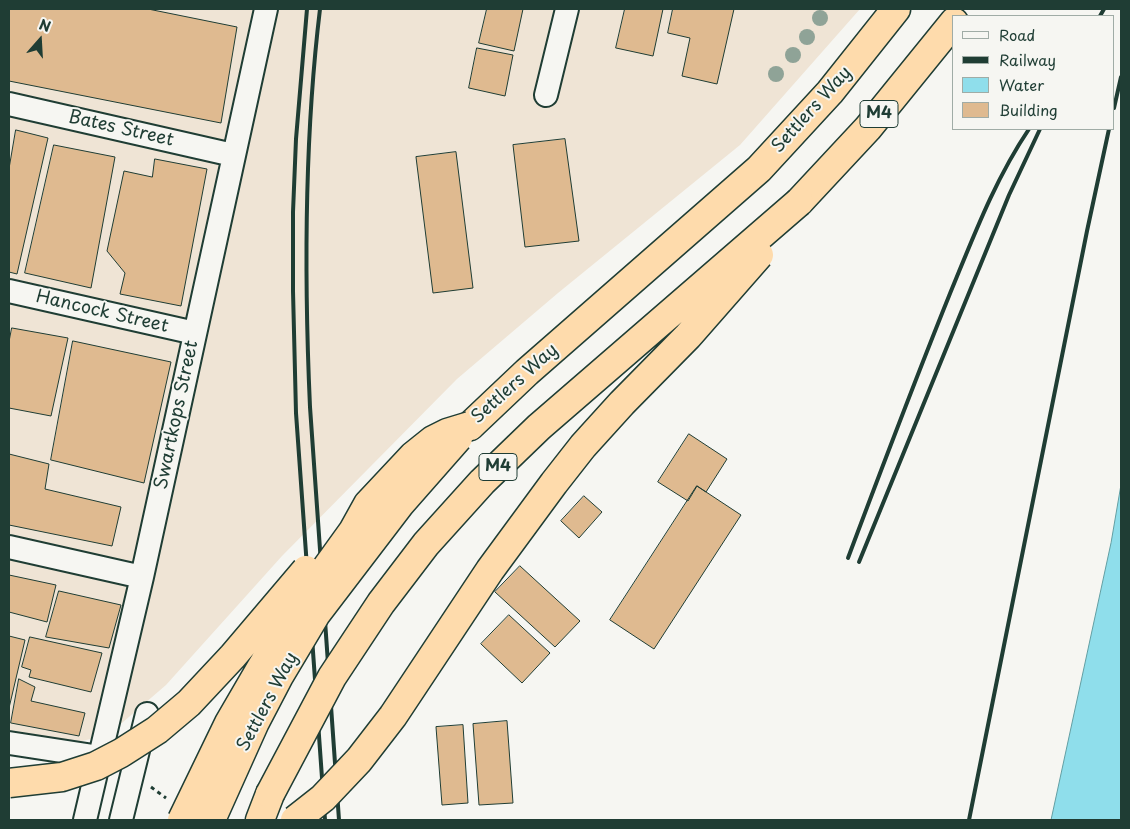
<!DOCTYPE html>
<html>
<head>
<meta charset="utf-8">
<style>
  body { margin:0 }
  #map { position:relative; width:1130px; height:829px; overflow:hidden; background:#f6f6f2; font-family:"Playpen Sans",sans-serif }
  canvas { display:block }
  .frame { position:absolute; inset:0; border:10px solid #1f3d34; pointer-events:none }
  .legend { position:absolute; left:952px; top:15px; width:162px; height:115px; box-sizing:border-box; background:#f6f6f2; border:1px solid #a0aca6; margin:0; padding:6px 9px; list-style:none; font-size:15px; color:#1f3d34 }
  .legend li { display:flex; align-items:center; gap:10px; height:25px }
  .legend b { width:25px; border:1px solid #a0aca6 }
  .north { position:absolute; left:15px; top:15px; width:50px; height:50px; -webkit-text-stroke:4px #f6f6f2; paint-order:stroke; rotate:19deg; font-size:14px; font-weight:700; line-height:20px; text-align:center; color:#1f3d34 }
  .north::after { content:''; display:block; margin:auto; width:18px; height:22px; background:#1f3d34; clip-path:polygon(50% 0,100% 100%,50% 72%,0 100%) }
</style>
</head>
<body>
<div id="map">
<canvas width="1130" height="829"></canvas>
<div class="frame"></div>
<ul class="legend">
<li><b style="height:6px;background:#f6f6f2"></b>Road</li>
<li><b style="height:6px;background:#1f3d34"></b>Railway</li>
<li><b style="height:14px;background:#8fdeeb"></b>Water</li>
<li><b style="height:14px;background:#dfba90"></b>Building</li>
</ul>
<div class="north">N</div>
</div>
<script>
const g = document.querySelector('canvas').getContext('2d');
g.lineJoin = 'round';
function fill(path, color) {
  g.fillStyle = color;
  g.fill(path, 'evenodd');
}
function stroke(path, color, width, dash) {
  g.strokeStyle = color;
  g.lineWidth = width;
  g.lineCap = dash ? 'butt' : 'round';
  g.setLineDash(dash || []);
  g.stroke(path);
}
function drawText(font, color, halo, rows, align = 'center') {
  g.font = font + ' "Playpen Sans",sans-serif';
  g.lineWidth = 4;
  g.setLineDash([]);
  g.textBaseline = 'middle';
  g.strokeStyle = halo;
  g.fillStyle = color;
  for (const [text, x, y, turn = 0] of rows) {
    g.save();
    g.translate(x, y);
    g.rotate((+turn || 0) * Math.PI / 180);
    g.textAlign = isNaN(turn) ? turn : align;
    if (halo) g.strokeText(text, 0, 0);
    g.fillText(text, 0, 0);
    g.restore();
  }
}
fill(new Path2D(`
  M9,9H860L740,145L558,293L457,379L282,556L166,685L108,735L17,756H9Z`), '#efe4d5');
const water = new Path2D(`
  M1121,485V820H1051L1111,543Z`);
fill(water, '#8fdeeb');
stroke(water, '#629ea2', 1);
const building = new Path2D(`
  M9,9H148L237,27L221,123L9,81Z
  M487,9H523L514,51L479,43Z
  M625,9H663L653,56L616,48Z
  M673,9H734L717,84L682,76L690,38L668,33Z
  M477,48L513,55L505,96L469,88Z
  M16,130L48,138L17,274L9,272V169Z
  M565,139L579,241L525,247L513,145Z
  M54,145L115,157L91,288L25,273Z
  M456,152L473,288L433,293L416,157Z
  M155,159L207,169L181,306L120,294L125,273L107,251L124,171L152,177Z
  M12,328L68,338L51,416L9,408V342Z
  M73,341L171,362L144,483L51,460Z
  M689,434L727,459L706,492L697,486L688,501L658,482Z
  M9,454L49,464L45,489L121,507L112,546L9,525Z
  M697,486L741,515L654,649L610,620Z
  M584,496L602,512L579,538L561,521Z
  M520,566L580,621L555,647L495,592Z
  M9,575L56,585L47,622L9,612Z
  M59,591L121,605L109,648L46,637Z
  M509,615L550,653L522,683L481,644Z
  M9,636L25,640L9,708Z
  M30,637L102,653L91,692L29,677L31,670L22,667Z
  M19,679L35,687L31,701L85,713L79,736L11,723Z
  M507,721L513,803L479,805L473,724Z
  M463,725L468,803L442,805L436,727Z`);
fill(building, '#dfba90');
stroke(building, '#1f3d34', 1);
const minor = new Path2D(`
  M546,95L567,9
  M9,104L233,155
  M9,291L195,333
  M9,547L142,577
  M9,743L100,757
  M85,820L142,577L266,9
  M121,820L147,714`);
const highway = new Path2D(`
  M799,202L868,128L954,22
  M470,426L527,372L759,169L830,92L896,9
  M260,820L270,794`);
stroke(minor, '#1f3d34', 26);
stroke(highway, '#1f3d34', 31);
stroke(new Path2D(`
  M151,787L166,798`), '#1f3d34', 3, [4, 4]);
stroke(minor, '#f6f6f2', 22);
stroke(highway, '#fedbac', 28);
stroke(new Path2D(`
  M307,9L296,139L293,212V291L296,413L325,820
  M320,9C304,141 304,275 310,407L339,820
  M1100,16L1104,9
  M1114,108L1121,77
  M848,558C881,470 914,383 949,296C973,238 994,181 1029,129
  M859,562L1009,195L1040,129
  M969,820L1087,231L1109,129`), '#1f3d34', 4);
const highwayBridge = new Path2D(`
  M9,783L62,777L96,766L121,753L157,730L189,703L233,656L306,570
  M270,794L332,677L381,603L426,544L482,482L539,427L799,202
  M182,820L229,723L261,668L299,606L353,531L368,504L413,456L433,440L447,433L470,426
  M211,820L255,722L279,676L316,614L400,504L458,438
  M295,820L323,798L359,760L393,716L490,570L554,483L583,446L622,403L688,336L759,255`);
stroke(highwayBridge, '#1f3d34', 31, []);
stroke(highwayBridge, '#fedbac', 28);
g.fillStyle = '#8fa397';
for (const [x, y] of [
  [820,18],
  [807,37],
  [793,55],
  [776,74]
]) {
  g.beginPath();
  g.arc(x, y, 8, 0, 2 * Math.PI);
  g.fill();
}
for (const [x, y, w] of [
  [879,114,38],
  [498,467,38]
]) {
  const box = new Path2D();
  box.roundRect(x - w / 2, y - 13.5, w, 27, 4);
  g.fillStyle = '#f6f6f2';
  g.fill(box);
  stroke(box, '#1f3d34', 1);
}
drawText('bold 16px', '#1f3d34', null, [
  ["M4",879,114],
  ["M4",498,467]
]);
drawText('18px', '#1f3d34', '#f6f6f2', [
  ["Settlers Way",812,110,-48],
  ["Bates Street",121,129,13],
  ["Hancock Street",102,312,13],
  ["Settlers Way",515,384,-42],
  ["Swartkops Street",177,415,-78],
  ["Settlers Way",268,702,-62]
]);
</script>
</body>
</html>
